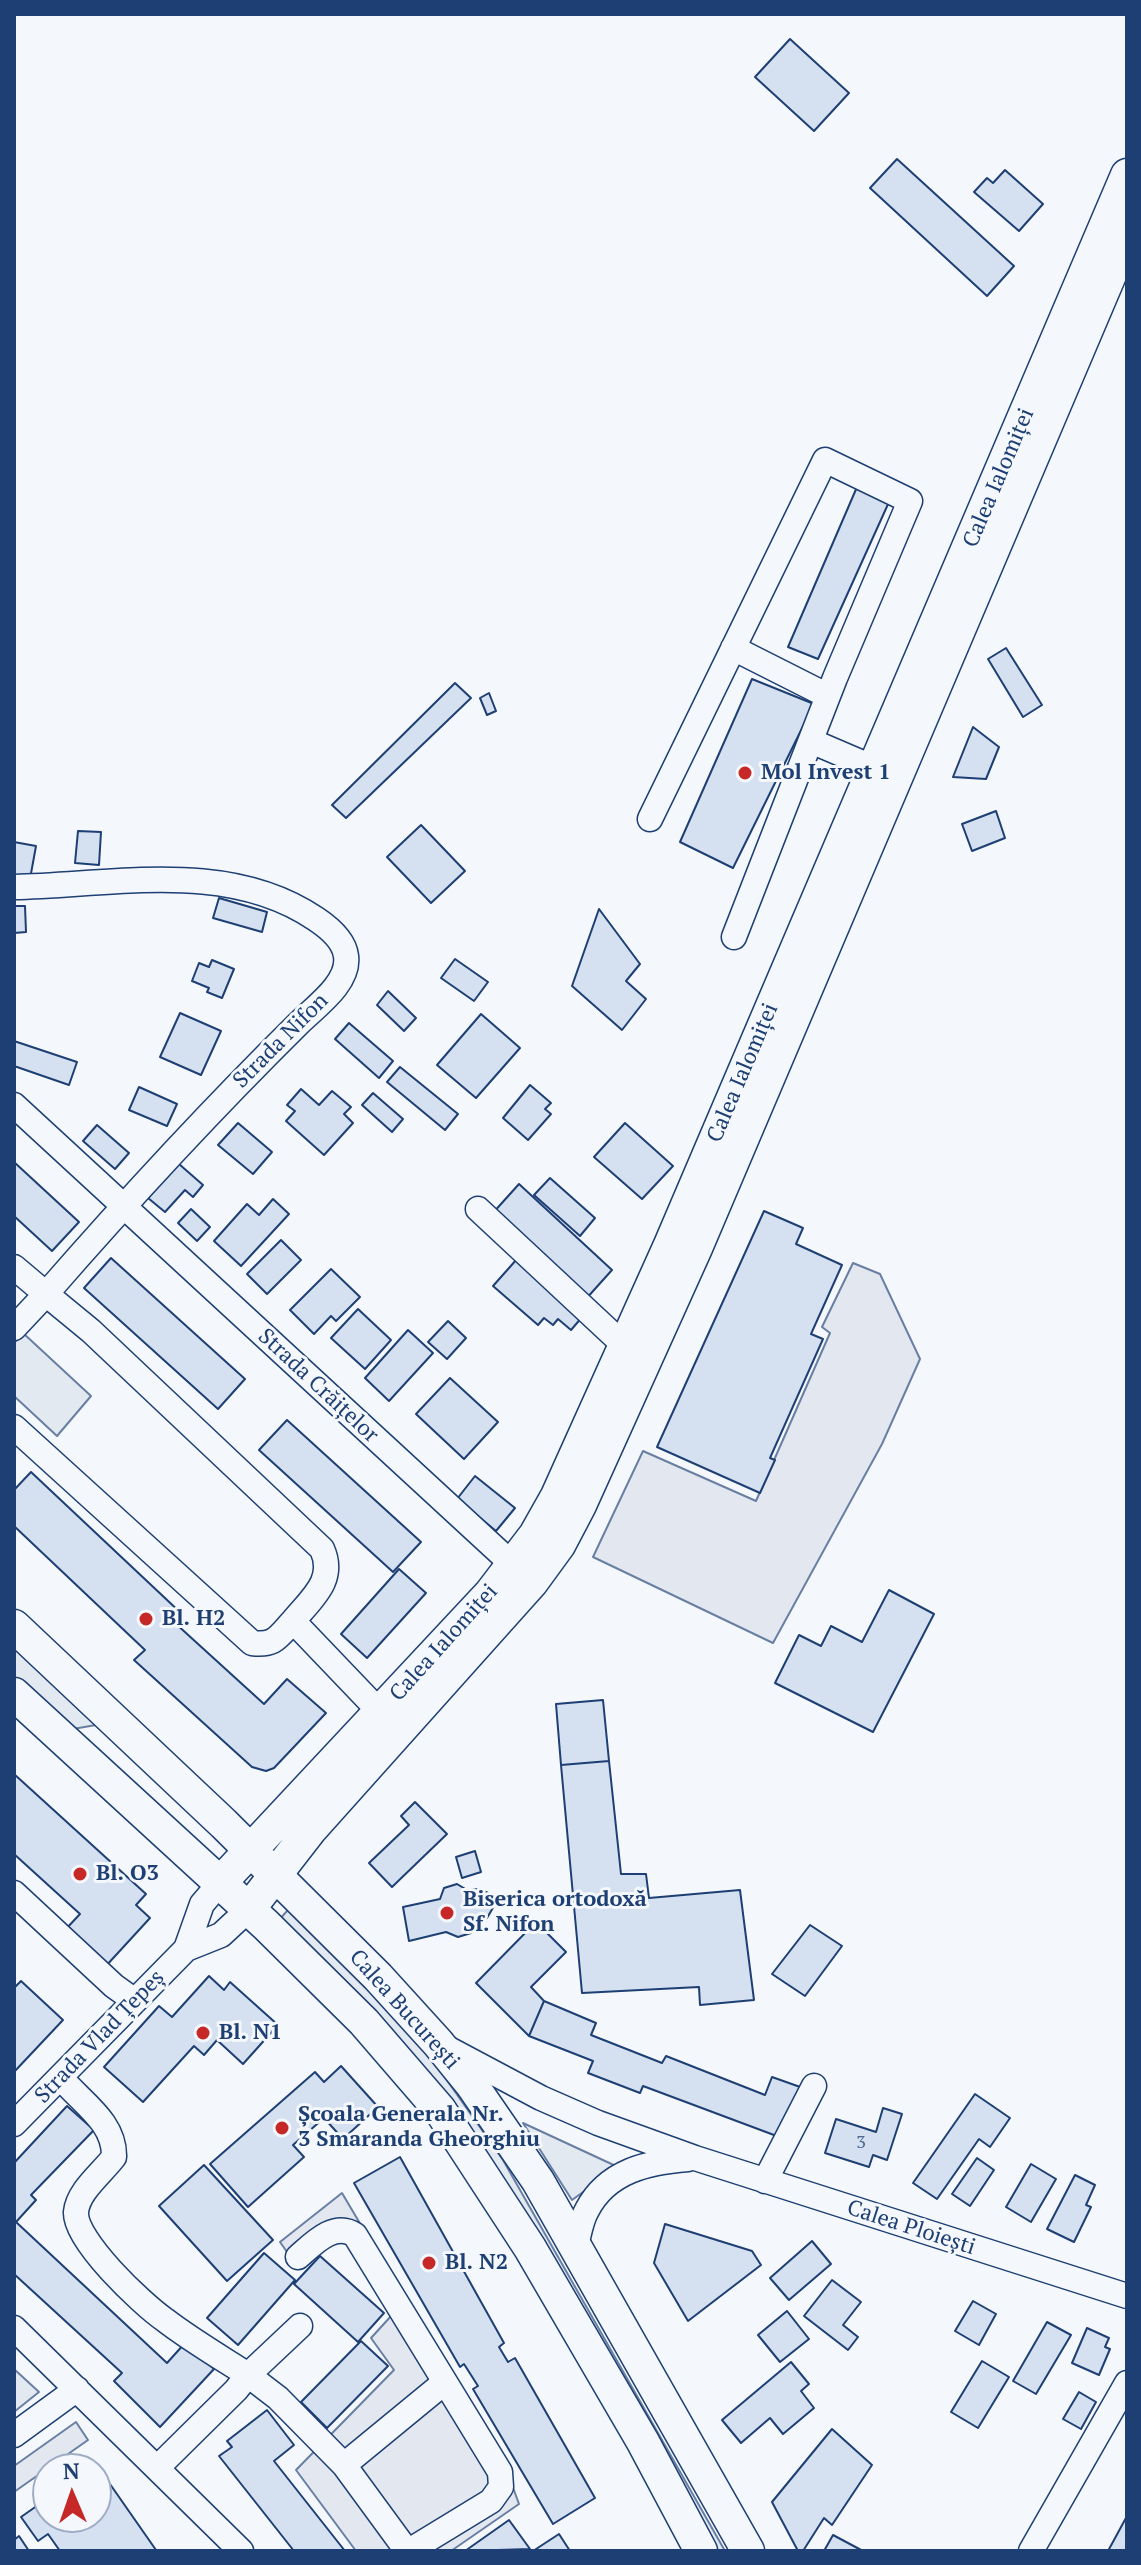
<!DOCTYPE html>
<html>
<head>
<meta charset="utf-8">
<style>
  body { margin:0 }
  #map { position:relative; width:1141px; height:2565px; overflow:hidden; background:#f4f7fb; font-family:"PT Serif",serif }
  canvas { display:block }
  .frame { position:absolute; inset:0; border:16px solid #1d3f73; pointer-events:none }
  .north { position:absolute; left:32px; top:2453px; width:80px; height:80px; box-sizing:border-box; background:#f4f7fb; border:2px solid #9eadc5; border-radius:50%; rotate:358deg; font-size:22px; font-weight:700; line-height:32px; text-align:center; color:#1d3f73 }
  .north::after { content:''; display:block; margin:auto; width:28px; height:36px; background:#c62828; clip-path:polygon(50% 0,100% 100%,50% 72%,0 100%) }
</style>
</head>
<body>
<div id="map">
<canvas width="1141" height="2565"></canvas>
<div class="frame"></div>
<div class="north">N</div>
</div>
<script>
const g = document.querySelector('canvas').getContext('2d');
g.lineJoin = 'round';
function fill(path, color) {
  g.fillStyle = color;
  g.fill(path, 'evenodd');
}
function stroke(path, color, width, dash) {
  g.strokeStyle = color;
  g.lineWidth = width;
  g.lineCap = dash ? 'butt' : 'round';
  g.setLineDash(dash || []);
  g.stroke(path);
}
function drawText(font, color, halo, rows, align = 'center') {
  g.font = font + ' "PT Serif",serif';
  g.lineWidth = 6;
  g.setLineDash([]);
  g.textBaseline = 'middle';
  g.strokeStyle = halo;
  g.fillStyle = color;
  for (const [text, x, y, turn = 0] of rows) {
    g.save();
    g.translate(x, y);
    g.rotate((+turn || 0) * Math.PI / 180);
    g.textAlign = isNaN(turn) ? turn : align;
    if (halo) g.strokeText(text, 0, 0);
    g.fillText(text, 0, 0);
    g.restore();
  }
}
const green = new Path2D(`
  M23,1333L91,1396L57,1436L14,1396V1343Z
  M14,1648L96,1725L67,1730L14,1681Z
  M288,1910L413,2032L503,2160L725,2551H712L584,2326L277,1922Z
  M523,2123L618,2167L572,2200Z
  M14,2369L39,2392L14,2412Z`);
fill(green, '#e3e9f0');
stroke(green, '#687fa3', 2);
const parking = new Path2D(`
  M853,1263L880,1274L920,1359L882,1444L773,1643L593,1557L643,1451L756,1501L830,1333L822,1327Z
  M342,2193L508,2474L519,2504L451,2551H356L296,2470L394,2370L371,2338L392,2315L341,2235L297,2266L280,2242Z
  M76,2422L88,2440L14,2492V2466Z`);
fill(parking, '#e3e8f0');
stroke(parking, '#687fa3', 2);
const building = new Path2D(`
  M790,39L849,93L814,131L755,77Z
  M897,159L1014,266L987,296L870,188Z
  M1005,170L1043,204L1019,231L974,192L987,178L993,183Z
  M857,487L889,502L818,659L788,647Z
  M1006,648L1042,705L1023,717L988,659Z
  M752,679L814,704L733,868L680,842Z
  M455,683L471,698L346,818L332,805Z
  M489,693L496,711L487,715L480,698Z
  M973,727L999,747L986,779L953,777Z
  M996,811L1005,838L972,851L962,824Z
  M421,825L465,871L431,903L387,857Z
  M78,831L101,832L99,865L75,863Z
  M14,842L36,846L30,879L14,876Z
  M219,898L267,912L262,932L213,918Z
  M14,906H25L26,932L14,933Z
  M599,909L640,964L626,981L646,999L622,1030L572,986Z
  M455,959L488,982L474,1001L441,978Z
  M212,960L234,969L222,998L207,992L209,988L192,981L199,963L209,967Z
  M388,991L416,1018L404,1031L377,1005Z
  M180,1013L221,1031L201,1075L160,1057Z
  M481,1014L520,1048L476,1098L437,1065Z
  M349,1023L393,1061L379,1078L335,1039Z
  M14,1041L77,1062L69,1085L14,1066Z
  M400,1067L458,1114L445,1130L387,1082Z
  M530,1085L551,1103L545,1109L551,1114L528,1140L503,1118Z
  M139,1087L177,1104L167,1126L129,1110Z
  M301,1089L319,1105L332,1091L351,1107L344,1114L353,1123L324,1155L286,1121L295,1111L287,1105Z
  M373,1093L403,1119L392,1132L362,1105Z
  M238,1123L272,1152L253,1174L218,1145Z
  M625,1123L673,1166L642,1199L594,1157Z
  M97,1125L129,1153L115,1169L83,1141Z
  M14,1162L79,1222L52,1251L14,1216Z
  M179,1164L203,1185L193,1197L185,1190L165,1212L148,1198Z
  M550,1178L595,1218L580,1236L534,1195Z
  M519,1184L612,1270L585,1300L492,1214Z
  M273,1199L289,1214L241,1266L214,1241L247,1204L259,1215Z
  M191,1209L210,1227L197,1241L178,1223Z
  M764,1211L803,1228L796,1244L842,1265L811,1334L823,1339L770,1458L775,1460L760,1493L657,1447Z
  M281,1240L301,1260L267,1294L247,1274Z
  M111,1258L245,1379L218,1409L84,1288Z
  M517,1259L583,1316L571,1330L558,1319L553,1325L544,1318L538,1325L493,1286Z
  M331,1269L360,1297L336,1321L331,1316L314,1334L290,1310Z
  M358,1309L391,1340L365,1369L331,1338Z
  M448,1321L466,1338L447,1359L428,1342Z
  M408,1330L433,1353L389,1401L365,1378Z
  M450,1378L498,1422L464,1459L416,1414Z
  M287,1420L421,1542L393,1572L259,1450Z
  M31,1472L183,1615L175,1623L264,1704L287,1679L326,1713L274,1768L266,1771L252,1767L134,1660L145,1650L14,1526V1490Z
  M475,1476L515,1508L496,1531L457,1499Z
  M399,1569L426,1593L367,1658L341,1634Z
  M889,1590L934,1614L873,1732L775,1683L799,1635L821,1646L831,1626L862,1642Z
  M603,1700L609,1761L561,1765L556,1704Z
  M609,1761L621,1874H646L649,1898L740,1890L754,2000L700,2005L699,1987L582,1993L561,1765Z
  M14,1774L146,1894L136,1905L150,1918L105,1967L65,1930L80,1914L14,1854Z
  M415,1802L447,1834L392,1887L369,1863L409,1825L401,1816Z
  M475,1851L481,1872L462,1878L456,1857Z
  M457,1884L467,1890L480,1889L492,1895L494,1906L487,1918L473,1923L471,1933L458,1937L446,1932L409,1941L403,1907L440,1899L444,1888Z
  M536,1922L566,1952L531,1987L544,2001L529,2036L476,1983Z
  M810,1925L842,1946L805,1996L772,1974Z
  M209,1976L224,1990L230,1982L278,2025L243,2064L217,2040L204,2055L194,2046L143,2102L104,2067L159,2006L172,2017Z
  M21,1981L63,2020L14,2072V1988Z
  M544,2001L596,2023L591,2035L662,2063L666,2056L765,2095L772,2077L803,2088L782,2138L643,2086L640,2093L588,2073L593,2061L529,2036Z
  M341,2066L378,2107L343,2139L324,2118L293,2145L304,2157L248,2207L210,2164L315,2072L324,2082Z
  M975,2094L1010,2118L990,2147L979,2139L937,2199L913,2183Z
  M67,2106L94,2130L31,2195L36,2200L16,2222L167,2363L185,2343L214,2369L160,2427L114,2381L122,2373L14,2274V2163Z
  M883,2108L902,2114L887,2160L873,2155L869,2167L825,2153L836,2119L876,2132Z
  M400,2157L504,2343L499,2347L508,2362L515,2358L595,2498L553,2524L473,2389L478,2386L464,2364L460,2367L354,2183Z
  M977,2158L994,2170L970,2206L952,2194Z
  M1031,2164L1056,2179L1031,2222L1006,2207Z
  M204,2165L273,2240L227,2281L159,2206Z
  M1075,2175L1095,2185L1086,2205L1091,2207L1074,2242L1047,2229Z
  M665,2224L752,2251L761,2265L688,2321L654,2263Z
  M812,2241L831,2264L789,2300L770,2278Z
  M264,2253L295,2280L238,2345L207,2318Z
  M320,2256L384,2313L358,2342L294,2284Z
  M832,2280L861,2302L843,2325L858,2337L848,2350L804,2316Z
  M973,2301L996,2314L979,2345L955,2331Z
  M787,2311L809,2339L780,2362L758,2335Z
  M1047,2322L1071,2335L1036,2394L1013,2381Z
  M1087,2328L1109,2338L1105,2347L1110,2349L1099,2375L1072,2363Z
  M361,2341L388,2366L327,2428L301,2402Z
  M982,2361L1009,2377L978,2428L951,2412Z
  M791,2362L809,2384L801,2391L814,2408L783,2434L770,2418L741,2443L722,2420Z
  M1079,2392L1096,2402L1081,2429L1063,2419Z
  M267,2410L294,2445L274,2461L345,2551H294L219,2456L232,2447L227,2441Z
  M832,2429L872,2465L832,2525L824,2518L803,2551H798L772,2502Z
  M96,2464L156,2550L155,2551H60L48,2534L38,2541L21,2517L48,2498V2517H96V2469H90Z
  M1127,2516V2551H1108Z
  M509,2520L530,2549L465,2551Z
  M559,2534L570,2551H533Z
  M833,2535L863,2551H824Z
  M19,2536L29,2551H14V2540Z`);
fill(building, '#d5e0f0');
stroke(building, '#1d3f73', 2);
const minor = new Path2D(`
  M733,648L828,696
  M811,741L874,768
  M650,819L825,460L910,501L835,678L734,937
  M14,887C114,885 228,859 316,919C328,927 344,940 346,956C350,983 315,1007 299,1023C211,1110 127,1201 46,1294L14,1267
  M14,1105L524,1575
  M478,1209L626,1347
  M14,1328L46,1294L91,1331L322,1549C336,1580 312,1598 293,1621L381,1713
  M14,1427L252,1643C275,1646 278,1637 293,1621
  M14,1893L114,1986L135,2001
  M186,1949L202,1904L220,1883
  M447,2048L541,2098L598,2123L695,2158L1127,2296
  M61,2078C82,2103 115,2122 114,2157C102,2173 78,2191 76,2212C74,2240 142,2304 165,2320C191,2340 220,2357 248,2375L300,2326
  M14,2124L186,1949L221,1935L249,1909
  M765,2181L814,2086
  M576,2246C579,2234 581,2220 587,2210C607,2171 648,2162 688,2159
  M14,2328L241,2551
  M14,2435L77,2389
  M344,2465L407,2551
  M158,2467L236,2390L248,2375L278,2398L344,2465L445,2382L355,2235C334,2221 313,2244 298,2257
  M409,2551L491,2501L501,2487L500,2472L445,2382
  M1031,2551L1127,2383`);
const major = new Path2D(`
  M14,1626L224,1824L378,1977L438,2043L472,2085L538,2181L748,2551
  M14,1694L266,1925L364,2022L440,2110L530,2248L643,2442L701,2551
  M220,1883L490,1594L535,1535L557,1496L670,1245L1127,175
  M249,1909L311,1829L532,1582L559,1545L580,1505L696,1248L1127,235`);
stroke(minor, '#1d3f73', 27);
stroke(major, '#1d3f73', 35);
stroke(minor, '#f4f7fb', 24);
stroke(major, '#f4f7fb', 32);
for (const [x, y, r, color] of [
  [745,773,8,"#c62828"],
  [146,1619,8,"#c62828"],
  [80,1874,8,"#c62828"],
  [447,1913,8,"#c62828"],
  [203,2033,8,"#c62828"],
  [282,2128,8,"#c62828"],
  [429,2263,8,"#c62828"]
]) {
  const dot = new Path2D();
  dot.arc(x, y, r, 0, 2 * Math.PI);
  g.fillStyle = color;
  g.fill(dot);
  stroke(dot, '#f4f7fb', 3);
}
drawText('18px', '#4b6792', null, [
  ["3",861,2143]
]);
drawText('22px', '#1d3f73', '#f4f7fb', [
  ["Calea Ialomiței",999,478,-67],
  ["Strada Nifon",281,1041,-45],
  ["Calea Ialomiței",743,1073,-67],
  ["Strada Crăițelor",318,1386,43],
  ["Calea Ialomiței",444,1643,-48],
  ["Calea București",404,2010,48],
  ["Strada Vlad Țepeș",100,2037,-46],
  ["Calea Ploiești",911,2228,18]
]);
drawText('bold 22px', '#1d3f73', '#f4f7fb', [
  ["Mol Invest 1",761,773],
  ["Bl. H2",162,1619],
  ["Bl. O3",96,1874],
  ["Biserica ortodoxă",463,1900],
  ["Sf. Nifon",463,1925],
  ["Bl. N1",219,2033],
  ["Școala Generala Nr.",298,2115],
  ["3 Smaranda Gheorghiu",298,2140],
  ["Bl. N2",445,2263]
], 'left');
</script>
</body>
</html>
